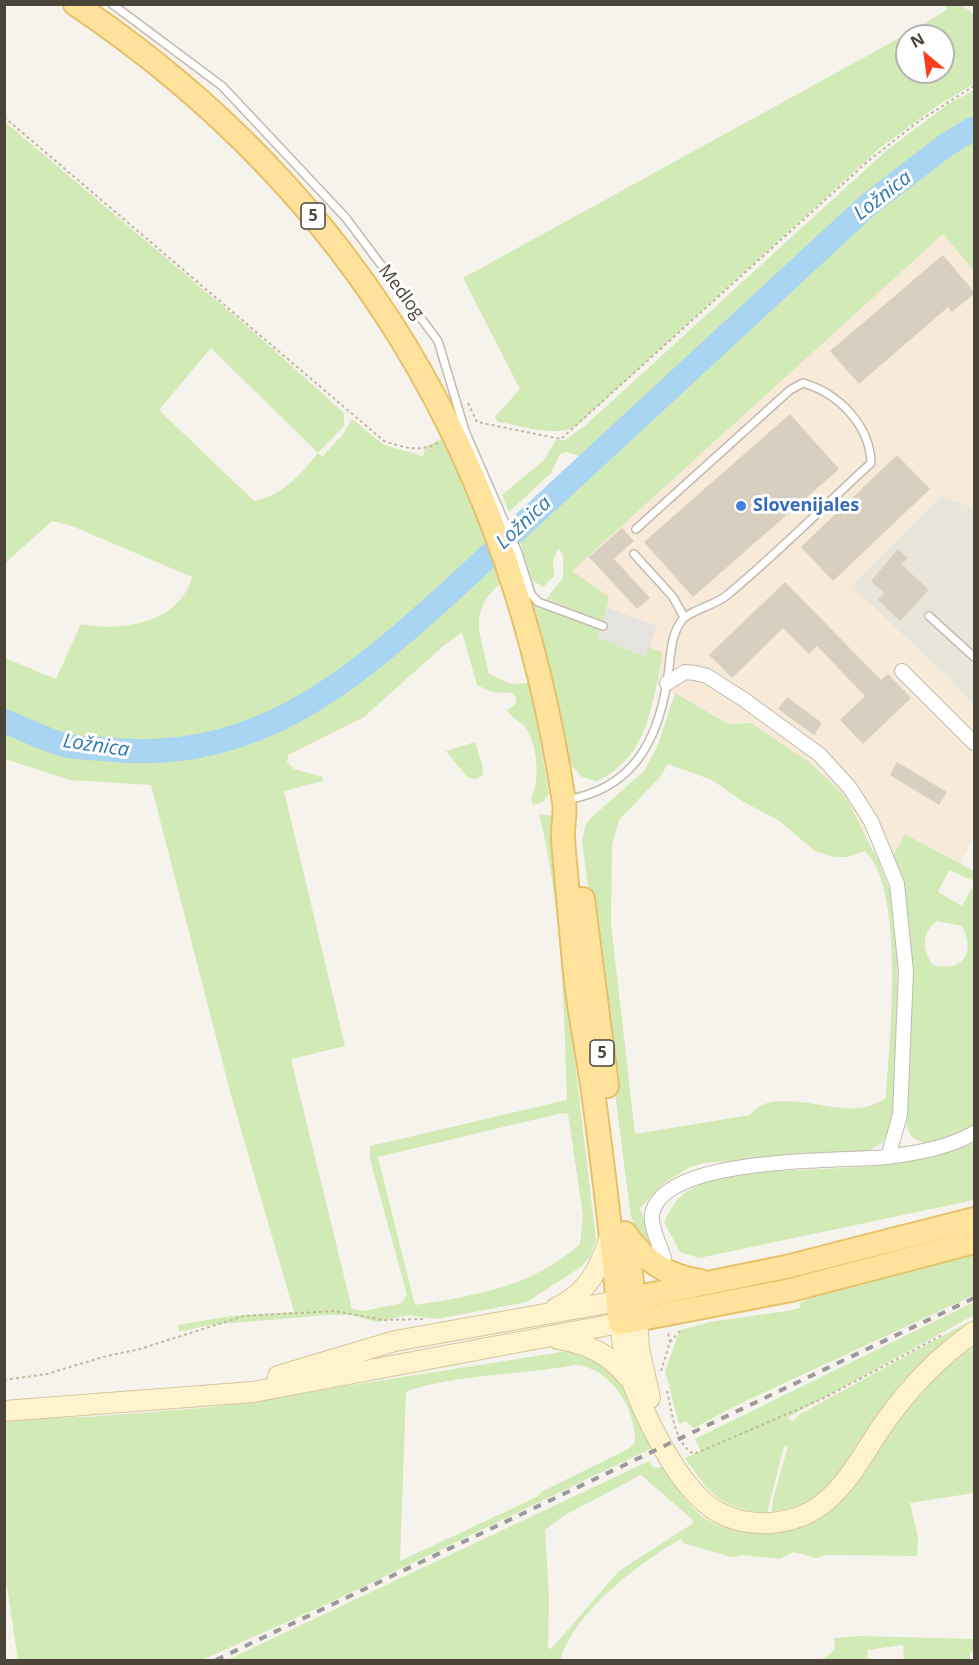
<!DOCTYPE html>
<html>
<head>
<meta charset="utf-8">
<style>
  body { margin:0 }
  #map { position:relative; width:979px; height:1665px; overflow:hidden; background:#f6f3ec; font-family:"Open Sans",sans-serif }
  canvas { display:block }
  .frame { position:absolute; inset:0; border:6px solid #4b4439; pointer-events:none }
  .north { position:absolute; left:895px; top:24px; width:60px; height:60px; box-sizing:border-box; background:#fff; border:2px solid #b7b4b0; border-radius:50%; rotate:331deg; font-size:16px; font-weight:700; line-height:24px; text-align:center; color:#4b4439 }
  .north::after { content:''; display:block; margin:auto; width:21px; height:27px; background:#fc3f1d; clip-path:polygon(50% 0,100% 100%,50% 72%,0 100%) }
</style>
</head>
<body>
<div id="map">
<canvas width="979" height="1665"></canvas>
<div class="frame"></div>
<div class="north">N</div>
</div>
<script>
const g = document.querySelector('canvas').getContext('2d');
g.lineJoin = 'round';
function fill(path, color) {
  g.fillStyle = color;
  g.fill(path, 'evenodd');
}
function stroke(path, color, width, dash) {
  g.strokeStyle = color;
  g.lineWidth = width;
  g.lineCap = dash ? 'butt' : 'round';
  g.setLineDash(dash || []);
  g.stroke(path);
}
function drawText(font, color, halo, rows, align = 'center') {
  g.font = font + ' "Open Sans",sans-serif';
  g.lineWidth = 6;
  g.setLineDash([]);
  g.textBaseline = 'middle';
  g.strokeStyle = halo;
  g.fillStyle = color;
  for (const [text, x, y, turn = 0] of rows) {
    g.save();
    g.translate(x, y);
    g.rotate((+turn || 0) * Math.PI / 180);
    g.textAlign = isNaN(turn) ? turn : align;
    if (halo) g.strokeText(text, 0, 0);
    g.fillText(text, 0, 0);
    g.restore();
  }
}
fill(new Path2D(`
  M941,496L974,508V705L947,676L851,587Z`), '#eae5da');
fill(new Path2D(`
  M943,234L974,271V508L941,496L851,587L947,676L974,705V837L960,863L906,834L893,856L879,862L868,835L751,723L728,724L656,684L663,654L646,656L608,608L571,571Z`), '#f7ead8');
fill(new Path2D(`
  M943,5H961L974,14V84L934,108L880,148L577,425C555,439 522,425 498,422L495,417L520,389L463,278L914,30L948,9ZM907,36H943V72H907Z
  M974,90V122L889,182L586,458L566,452L560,454L551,473L509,512L502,495L543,461L556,440H565L587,424L887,150L947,105Z
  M5,122L256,334L344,413V426L318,453L322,457L344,433L352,419L384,445L423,456L425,448L436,441L446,439L492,544C445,588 399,637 347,676C269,733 168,752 74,736C51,733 27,720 5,713V658L56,679L81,624C121,632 179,624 192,577L72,526L52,521L5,563ZM211,348L318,453C301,475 281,496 254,501L159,410Z
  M974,136V271L943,234L572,571L609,597L604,621L546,599L563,578V555L558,548L553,562L554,576L543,587L532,580L518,535L897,191Z
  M497,559L503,581C466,612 481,632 489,674L512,684L530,683L549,794L543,802L533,805L531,799C540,781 538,748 527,730C522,721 512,719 507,710L516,704V698L512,693L492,692L477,685L462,632L441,648L364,717L288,755L287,762L294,769L323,777V781L284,791L345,1046L291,1059L352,1309L364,1311L402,1303L407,1295L370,1159V1146L567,1100C564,1007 562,905 539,814L552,816L555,821L576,1012L575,1062L596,1240L590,1256L581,1267L527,1302L436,1319L409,1315L377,1322L351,1315H326L210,1325L179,1332L178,1325L231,1316L294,1312L231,1095L151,785L70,780L5,759V728C24,736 44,745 65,749C162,768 269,746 350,688C403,650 449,602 497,559ZM562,1113L568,1114L583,1215L580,1244C534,1286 475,1296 415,1305L378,1157Z
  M530,602L538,608L601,628L598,638L645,656L649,647L663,653C652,703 649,757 597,781L582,777L571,765L555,691Z
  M675,693L728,724L751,723L810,763L845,796L879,862L891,893L898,950L895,1115L883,1142L869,1151L704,1163L690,1167L664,1183L640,1208L656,1253L639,1236L631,1217L582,840L586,824L592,817L644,771L658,745ZM668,764L712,780L742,801L778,820L815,851L835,857H847L865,851C906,891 889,1042 886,1098C878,1103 869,1107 859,1108C828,1112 770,1086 750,1115L635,1134L611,924L612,844L619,820L659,778Z
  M475,742L483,768L482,776L476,779L468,778L446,751Z
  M905,834L974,871V881L949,870L938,892L962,906L974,884V1128C956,1138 917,1156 907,1128C906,1034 925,947 893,856ZM937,921L962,926C976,952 963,973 933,965C922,950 921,933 937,921Z
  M974,1143V1200L699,1258L680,1252L664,1222C670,1211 675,1199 686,1192C717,1172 763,1172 798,1170C857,1167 920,1167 974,1143Z
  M974,1252V1295L735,1406L694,1428L686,1421L679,1424L665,1371L680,1330L710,1322L787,1311L800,1308V1303L822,1293Z
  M974,1302V1315L787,1418L793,1421L800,1414L974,1319V1322L953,1338L828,1487C811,1504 795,1508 772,1512L773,1499L788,1446H784L767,1513C721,1509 710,1494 685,1458L701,1451L695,1439Z
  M974,1343V1493L910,1503L918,1537L917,1556L827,1555L816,1558L794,1552L780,1559L743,1555L731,1557L683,1543L681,1539C637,1564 576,1611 560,1660H227L649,1461L654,1468L665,1466C674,1484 686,1505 703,1517C736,1540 793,1539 825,1515C851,1496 865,1466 884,1440C910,1403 939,1372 974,1343ZM641,1475L693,1520L692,1524L619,1571L551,1649L548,1648L549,1598L545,1530L563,1516Z
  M568,1351H584L623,1378L652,1448L327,1604L202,1660H18L4,1567V1419L89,1417L213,1407ZM575,1365C610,1367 636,1408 635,1442L630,1448L541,1492L539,1496L400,1561L406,1392C453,1374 523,1375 575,1365Z
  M859,1636L974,1639V1652L970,1653V1660H904L903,1645L867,1650L868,1660H821L835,1650L834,1638Z`), '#d2eab5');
fill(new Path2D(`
  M608,608L657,626L646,656L597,638Z`), '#e5e3e0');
stroke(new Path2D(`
  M4,721C24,729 44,739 64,745C79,749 98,748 114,750C253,762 345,686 442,599L868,205L946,145L974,128`), '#a9d4f2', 24);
fill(new Path2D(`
  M943,255L975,293L952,312L948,307L859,384L830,351Z
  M790,414L839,469L693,597L644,542Z
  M897,455L930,489L833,581L801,547Z
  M622,528L634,541L614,559L650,598L637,609L589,557Z
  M898,549L908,558L901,564L929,590L900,621L878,600L884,593L871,581Z
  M785,582L881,680L888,674L911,698L863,744L840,720L865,696L817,646L809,654L783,628L732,678L709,655Z
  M787,697L822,723L814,735L778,709Z
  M897,762L947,792L939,805L890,775Z`), '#d8cfc1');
const lane = new Path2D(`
  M112,4L222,86L346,218L438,341L465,431L518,553L531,594L538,602L603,626
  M634,554L673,597L684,617
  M929,616L974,657
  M566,800C631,789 657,744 667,682C671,661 669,637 682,620C689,611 715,605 726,596C776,555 823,507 871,463C870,425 838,393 803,383L790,390L636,529`);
const street = new Path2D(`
  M902,671L974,743
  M667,683L685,672L695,673L707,676L743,699L820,755L850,788L871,821L897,884L906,971L900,1115L888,1157
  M664,1258C660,1245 650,1227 652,1214C664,1155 840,1162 887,1157C917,1153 948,1148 974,1133`);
const secondary = new Path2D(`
  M556,1308C588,1293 600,1268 610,1236
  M637,1320L639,1349L650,1398
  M558,1339C588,1344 608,1353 628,1377
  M278,1376L395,1341L618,1301
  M4,1411L253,1392L620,1323C622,1337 623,1353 627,1367C641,1410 678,1490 718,1512C734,1521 753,1524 771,1523C790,1521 810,1515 825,1502C851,1480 866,1449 885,1422C909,1388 940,1356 974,1332`);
const primary = new Path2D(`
  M75,4C360,196 513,466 564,802C566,815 562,827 563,839C567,886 571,934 576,981C580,1016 587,1050 592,1085C603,1163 612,1243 620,1323L791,1290L974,1242
  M583,899L607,1086
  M625,1233C645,1261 666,1276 701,1281
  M627,1244L637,1320
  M619,1301L786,1267L974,1219`);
stroke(lane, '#c2bbae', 10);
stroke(street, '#c2bbae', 16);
stroke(secondary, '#d6c79b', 22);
stroke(primary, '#e6c16a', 26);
stroke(new Path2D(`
  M4,117L384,441C403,447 419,453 438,443
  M468,403L477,422L561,439L867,162L919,121L974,86
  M670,1342L682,1329
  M661,1371L670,1342L668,1333
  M4,1380L47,1374L103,1357L140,1349L244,1316L335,1311L383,1320L424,1319
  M667,1391C672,1410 674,1444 694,1454L822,1399L944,1334`), '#c4b79f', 2, [3, 3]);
stroke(lane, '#fff', 7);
stroke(street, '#fff', 14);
stroke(secondary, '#fff3cd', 20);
stroke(primary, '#ffe39c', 22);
stroke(new Path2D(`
  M216,1660L974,1298`), '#9a9a9a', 4, [8, 8]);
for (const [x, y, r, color] of [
  [741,506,6,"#3f7fe0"]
]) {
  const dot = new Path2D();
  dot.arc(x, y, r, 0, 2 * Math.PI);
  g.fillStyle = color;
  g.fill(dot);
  stroke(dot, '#fff', 2);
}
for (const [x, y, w] of [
  [313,216,24],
  [602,1053,24]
]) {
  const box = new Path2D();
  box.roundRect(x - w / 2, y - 13, w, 26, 4.5);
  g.fillStyle = '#fff';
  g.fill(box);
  stroke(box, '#4b4439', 1.5);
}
drawText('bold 16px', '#4b4439', null, [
  ["5",313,216],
  ["5",602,1053]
]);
drawText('18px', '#4b4439', '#fff', [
  ["Medlog",401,292,53]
]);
drawText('bold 18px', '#366cbe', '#fff', [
  ["Slovenijales",753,506]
], 'left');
drawText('italic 20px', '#2e7ab2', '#fff', [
  ["Ložnica",883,196,-38],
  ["Ložnica",524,523,-43],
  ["Ložnica",96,746,8]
]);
</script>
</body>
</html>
